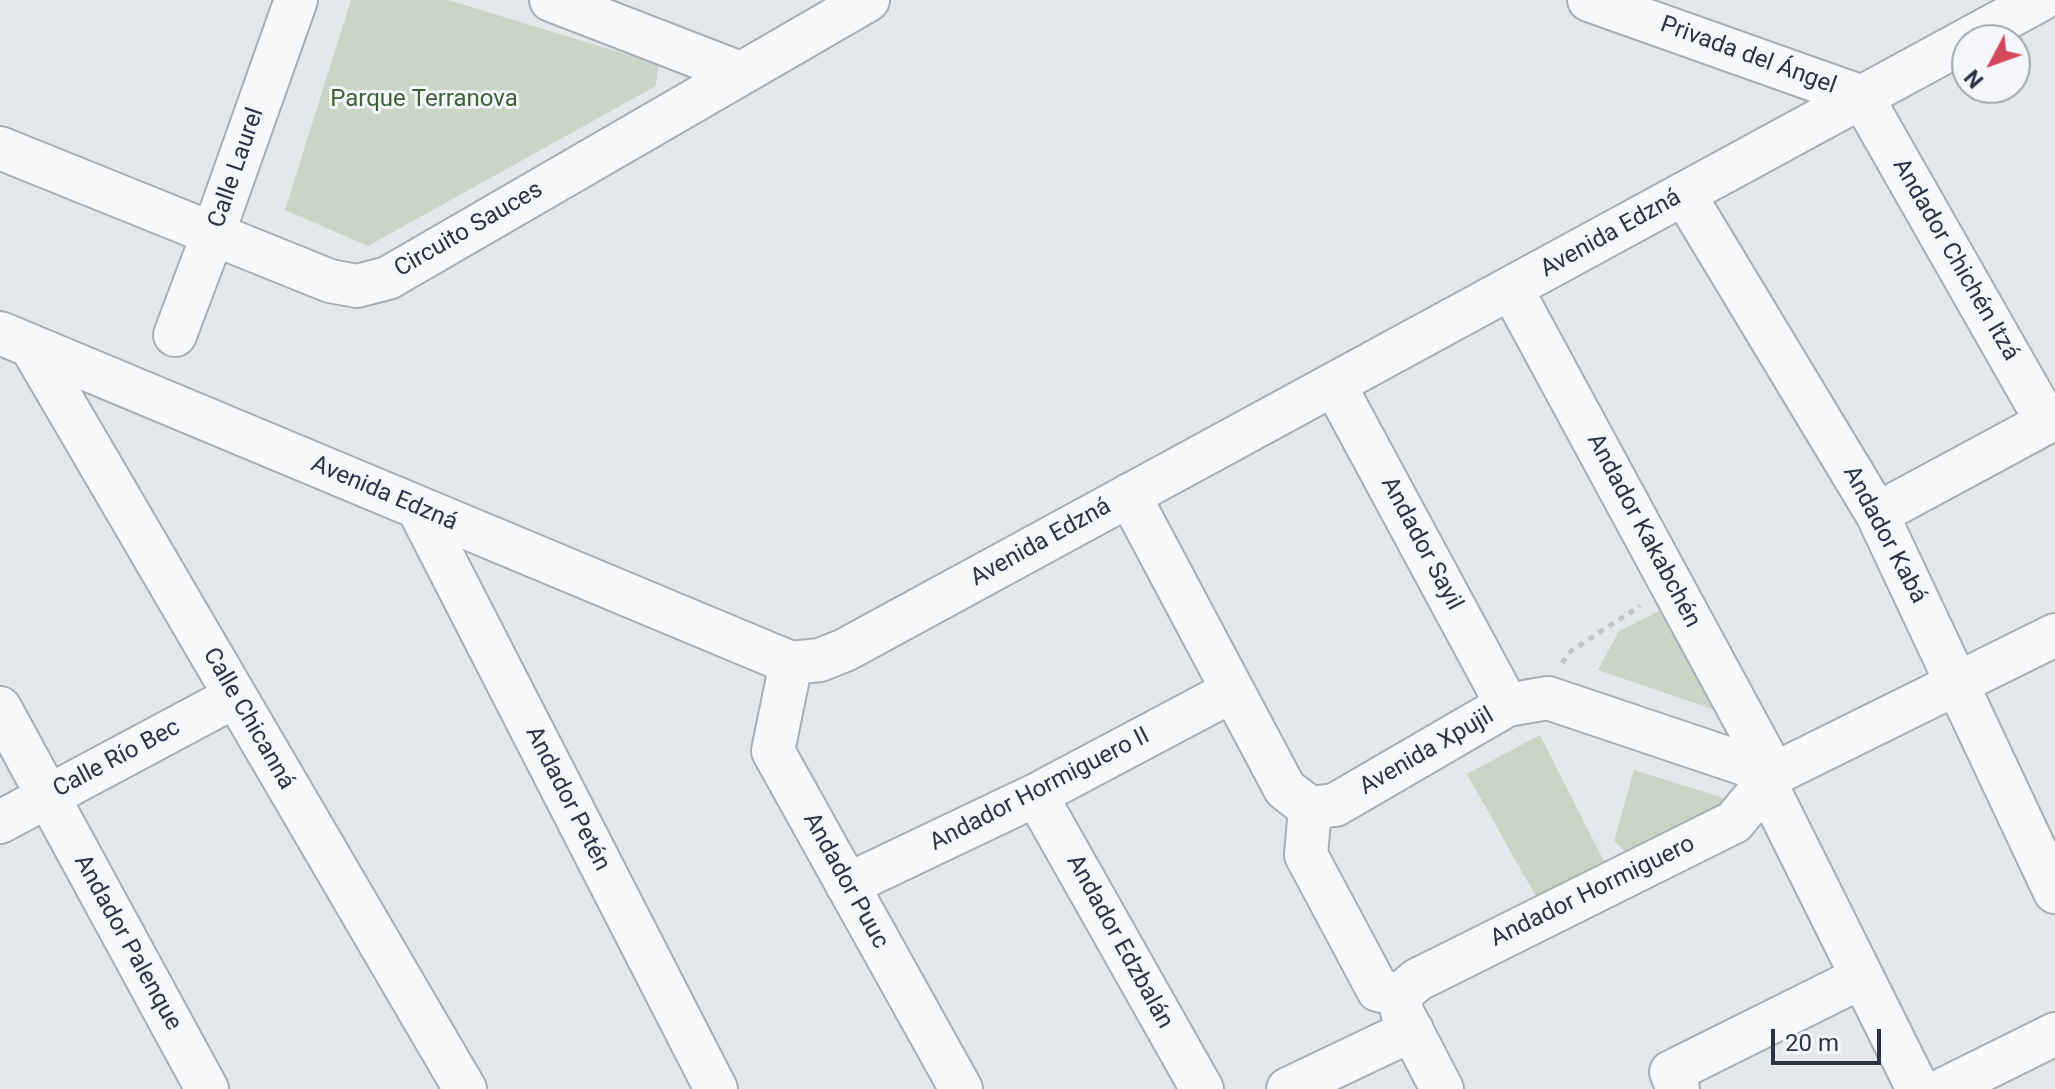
<!DOCTYPE html>
<html>
<head>
<meta charset="utf-8">
<style>
  body { margin:0 }
  #map { position:relative; width:2055px; height:1089px; overflow:hidden; background:#e4e7ec; font-family:Roboto,sans-serif }
  canvas { display:block }
  .north { position:absolute; left:1951px; top:24px; width:80px; height:80px; box-sizing:border-box; background:#f4f6f9; border:2px solid #a4a8b1; border-radius:50%; rotate:229deg; font-size:22px; font-weight:700; line-height:32px; text-align:center; color:#2b3445 }
  .north::after { content:''; display:block; margin:auto; width:28px; height:36px; background:#d1495b; clip-path:polygon(50% 0,100% 100%,50% 72%,0 100%) }
  .scale { position:absolute; left:1771px; top:1029px; width:110px; height:36px; box-sizing:border-box; border:4px solid #2b3445; border-top:0; padding-left:10px; font-size:24px; line-height:28px; white-space:nowrap; color:#2b3445; -webkit-text-stroke:6px #f4f6f9; paint-order:stroke }
</style>
</head>
<body>
<div id="map">
<canvas width="2055" height="1089"></canvas>
<div class="north">N</div>
<div class="scale">20 m</div>
</div>
<script>
const g = document.querySelector('canvas').getContext('2d');
g.lineJoin = 'round';
function fill(path, color) {
  g.fillStyle = color;
  g.fill(path, 'evenodd');
}
function stroke(path, color, width, dash) {
  g.strokeStyle = color;
  g.lineWidth = width;
  g.lineCap = dash ? 'butt' : 'round';
  g.setLineDash(dash || []);
  g.stroke(path);
}
function drawText(font, color, halo, rows, align = 'center') {
  g.font = font + ' Roboto,sans-serif';
  g.lineWidth = 6;
  g.setLineDash([]);
  g.textBaseline = 'middle';
  g.strokeStyle = halo;
  g.fillStyle = color;
  for (const [text, x, y, turn = 0] of rows) {
    g.save();
    g.translate(x, y);
    g.rotate((+turn || 0) * Math.PI / 180);
    g.textAlign = isNaN(turn) ? turn : align;
    if (halo) g.strokeText(text, 0, 0);
    g.fillText(text, 0, 0);
    g.restore();
  }
}
fill(new Path2D(`
  M351,0H448L658,64L656,86L368,246L285,210Z
  M1677,602L1750,722L1598,670L1619,631Z
  M1540,735L1609,871L1539,902L1467,774Z
  M1634,770L1730,800L1638,864L1614,841Z`), '#c9d6c5');
const street = new Path2D(`
  M551,0L740,73
  M1589,0L1862,97L2047,422
  M0,148L330,281L357,286L388,278L868,0
  M1684,194L1877,514L2055,892
  M0,333L791,663L820,660L845,650L2040,0
  M175,335L213,234L296,0
  M32,348L465,1089
  M1334,384L1507,705
  M1129,495L1285,789L1310,808L1335,805L1507,705L1548,698L1774,774L2055,635
  M418,508L716,1089
  M1877,514L2055,418
  M791,663L773,751L961,1089
  M0,708L207,1089
  M1766,784L1918,1089
  M1036,795L1202,1089
  M1310,808L1306,855L1378,990L1400,995
  M0,822L234,697
  M847,885L1036,795L1232,691
  M1400,995L1417,980L1734,822L1774,774L1511,288
  M1401,1005L1402,1012L1442,1089
  M1288,1089L1412,1030
  M1678,1089L1671,1072L1862,977
  M1944,1089L2055,1034`);
stroke(street, '#a9aeb7', 46);
stroke(new Path2D(`
  M1562,663L1571,651L1640,606`), '#c2c5cb', 5, [6, 6]);
stroke(street, '#f7f8fa', 42);
drawText('24px', '#2b3445', '#f4f6f9', [
  ["Privada del Ángel",1748,56,20],
  ["Calle Laurel",237,168,-71],
  ["Circuito Sauces",469,230,-30],
  ["Avenida Edzná",1611,234,-29],
  ["Andador Chichén Itzá",1955,260,60],
  ["Avenida Edzná",384,494,23],
  ["Andador Kakabchén",1643,531,62],
  ["Andador Kabá",1884,535,62],
  ["Avenida Edzná",1041,543,-29],
  ["Andador Sayil",1421,544,62],
  ["Calle Chicanná",248,719,60],
  ["Avenida Xpujil",1427,752,-30],
  ["Calle Río Bec",117,759,-28],
  ["Andador Hormiguero II",1040,790,-27],
  ["Andador Petén",567,799,63],
  ["Andador Puuc",845,881,61],
  ["Andador Hormiguero",1593,892,-26],
  ["Andador Edzbalán",1119,942,61],
  ["Andador Palenque",127,943,61]
]);
drawText('24px', '#3f6138', '#f4f6f9', [
  ["Parque Terranova",424,100]
]);
</script>
</body>
</html>
